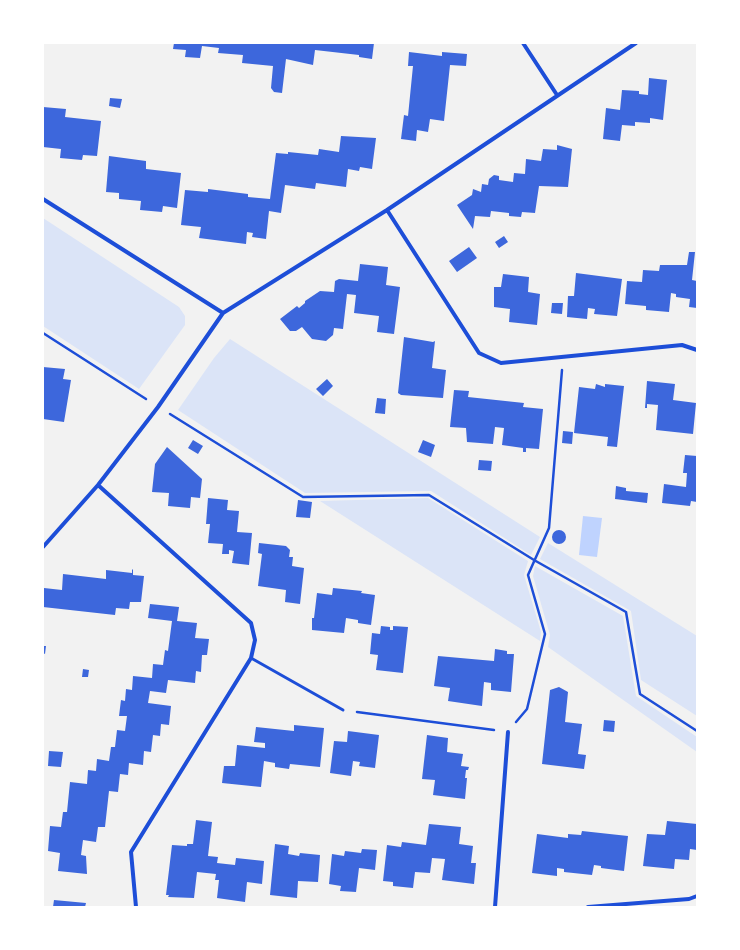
<!DOCTYPE html>
<html>
<head>
<meta charset="utf-8">
<style>
  body { margin:0 }
  #map { position:relative; width:740px; height:950px; overflow:hidden; background:#f2f2f2; font-family:Jost,sans-serif }
  canvas { display:block }
  .frame { position:absolute; inset:0; border:44px solid #fff; pointer-events:none }
</style>
</head>
<body>
<div id="map">
<canvas width="740" height="950"></canvas>
<div class="frame"></div>
</div>
<script>
const g = document.querySelector('canvas').getContext('2d');
g.lineJoin = 'round';
function fill(path, color) {
  g.fillStyle = color;
  g.fill(path, 'evenodd');
}
function stroke(path, color, width, dash) {
  g.strokeStyle = color;
  g.lineWidth = width;
  g.lineCap = dash ? 'butt' : 'round';
  g.setLineDash(dash || []);
  g.stroke(path);
}
fill(new Path2D(`
  M43,218L179,307L185,316V325L139,389L43,326Z
  M230,339L540,537L531,555L431,491L305,493L178,410L214,358Z
  M428,498L528,561L524,575L541,632L540,641L320,501Z
  M548,543L697,636V716L641,680L631,611L540,559Z
  M535,566L623,616L636,696L697,737V752L548,647L550,635L533,576Z`), '#dbe4f7');
fill(new Path2D(`
  M583,516L602,518L597,557L579,555Z`), '#bfd3fe');
fill(new Path2D(`
  M174,43H374L372,59L359,57V55L315,50L313,65L286,59L282,93L274,92L271,88L273,66L242,63L243,55L218,53L219,48L202,46L200,58L185,57L186,50L173,49Z
  M409,52L442,56V52L467,54L466,66L450,65L444,121L430,119L428,132L417,130L416,141L401,139L404,115L408,116L413,66H408Z
  M649,78L667,80L663,120L650,118V123L635,122V126L622,125L620,141L603,139L606,108L620,110L622,90L639,91V94L648,95Z
  M110,98L122,99L120,108L109,106Z
  M43,107L66,109L65,117L101,121L97,156L83,155L82,160L60,158L61,149L43,147Z
  M341,136L376,138L372,169L360,167L359,171L348,169L346,187L316,183L315,189L285,185L281,213L269,211L266,239L252,237L253,233L247,232L246,244L199,238L201,227L181,225L185,190L208,192V189L248,194V197L270,199L276,153L288,154V152L318,155L319,149L339,152Z
  M557,145L572,149L568,187L539,186L535,213L522,212L521,217L509,216V213L491,211L490,217L475,216L473,229L457,205L472,195L473,189L481,192L482,184L488,185L489,179L494,175L499,176V180L513,182L514,173L525,174L526,159L541,161L543,149L557,150Z
  M109,156L146,161V169L181,173L177,208L163,206L162,212L140,210L141,201L119,199V193L106,192Z
  M504,236L508,242L499,248L495,242Z
  M469,247L477,258L457,272L449,261Z
  M689,252H695L692,280L697,281V308L689,307L690,299L676,297V294L671,293L669,312L646,310V306L625,304L627,281L642,282L643,270L659,271L660,265H687Z
  M360,264L388,267L386,285L400,287L394,334L377,332L379,316L354,313L356,295L347,294L343,329L334,328L333,335L326,341L312,339L302,327L296,331H290L280,319L297,306L299,308L305,303V301L320,291L334,292L335,281L339,279L358,281Z
  M576,273L622,279L617,316L594,314L595,309L588,308L587,319L567,317L568,296H574Z
  M503,274L529,277L528,292L540,294L537,325L509,322L510,309L494,307V287H501Z
  M552,303H563L562,314L551,313Z
  M404,337L433,342L435,341L432,368L446,370L443,398L401,395L398,393Z
  M43,367L65,369L63,379L71,380L64,422L43,419Z
  M327,379L333,386L323,396L316,389Z
  M647,381L675,384L673,400L696,403L693,434L656,430L658,405L647,404V408H645Z
  M596,384L605,387V384L624,386L617,447L607,446L608,437L574,433L579,387L595,389Z
  M454,390L469,391L468,397L524,403L523,407L543,409L539,449L526,448V452H523V448L502,445L504,428L495,427L493,444L467,442L466,428L450,427Z
  M377,398L386,399L385,414L375,413Z
  M563,431L573,432L572,444L562,443Z
  M193,440L203,446L198,454L188,448Z
  M423,440L435,445L431,457L418,452Z
  M167,447L202,479L200,498L191,497L190,508L168,506L169,493L152,492L155,464Z
  M685,455L697,456V502L691,501L690,506L662,503L664,484L686,487L687,473H683Z
  M479,460L492,461L491,471L478,470Z
  M616,486L626,488V491L648,493L647,503L615,499Z
  M208,498L228,500L227,510L239,511L237,532L252,533L249,565L232,563L234,551L229,550V554H222L223,544L208,543L210,524H206Z
  M298,500L312,502L310,518L296,517Z
  M552 537a7 7 0 1 1 14 0a7 7 0 1 1-14 0Z
  M259,543L286,546L290,550L289,557H293L292,566L304,568L300,604L285,602L286,590L258,586L262,554L258,553Z
  M132,569L133,570V575L144,576L141,602H130L129,609L116,608L115,615L43,607L44,588L62,590L63,574L106,579V570L132,573Z
  M333,588L362,591L361,593L375,595L371,625L358,623V620L346,618L344,633L312,630V618H314L317,593L332,595Z
  M150,604L179,607L177,621L197,623L195,638L209,639L207,655H202L201,672L196,671L195,683L168,680L166,693L150,691L148,703L171,706L169,725L161,724L160,736L153,735L151,752L144,751L143,765L129,763L128,775L120,774L118,792L109,791L105,827H98L96,842L83,840L81,855L86,856L87,874L58,871L60,853L48,851L50,826L61,827L63,812H67L70,782L87,784L88,770L96,771L97,759L109,761L111,747H115L117,730L125,731L127,716H119L121,700L125,701L126,689L132,690L133,676L152,678L153,664L163,665L165,650L168,651L172,621L148,618Z
  M381,626L390,627V630H393V626L408,627L403,673L376,670L378,655L370,654L372,633L380,634Z
  M43,646H46L45,654L43,653Z
  M495,649L507,651V654H514L511,692L491,690V683L484,682L482,706L448,701L450,688L434,686L438,656L494,661Z
  M83,669L89,670L88,677H82Z
  M559,687L568,692L565,722L582,724L578,754L586,755L584,769L542,764L550,690Z
  M604,720L615,721L614,732L603,731Z
  M294,725L324,728L320,767L290,764L289,769L275,767V763L264,761L261,787L222,783L224,766H235L237,745L265,748V743L254,742L256,727L294,731Z
  M348,731L379,735L375,768L359,766L360,762L353,761L351,776L330,773L334,741L347,742Z
  M427,735L448,738L447,752L463,754L461,766L469,767L468,770H466L465,778H467L465,799L433,795L435,780L422,779Z
  M49,751L63,752L61,767L48,766Z
  M196,820L212,822L208,856L218,857L217,863L235,865L236,858L264,861L262,884L247,882L245,902L217,898L219,880H215L216,874L197,872L194,898L168,897L169,895H166L172,845L187,846V844H193Z
  M667,821L697,824V850L690,849L689,860L675,859L674,869L643,866L647,834L665,835Z
  M429,824L461,827L459,844L473,846L471,863H476L474,884L442,880L445,859L432,858L430,873L415,872L413,888L393,886V882L383,881L387,845L401,847L402,842L426,845Z
  M582,831L628,836L624,871L601,868V866L594,865L592,875L564,872V869L557,868V876L532,873L537,834L568,838V834L581,835Z
  M275,844L289,846L288,854L299,856L300,853L320,855L318,882L298,881L297,898L270,895Z
  M362,849L377,850L375,870L359,868L356,892L340,891L341,886L329,884L332,854L344,856L345,851L361,853Z
  M54,900L86,903L85,907H53Z`), '#3d67dc');
stroke(new Path2D(`
  M43,333L146,399
  M170,414L303,497L429,495L534,560L626,612L640,694L697,731
  M357,712L494,730
  M516,722L527,709L545,634L528,575L549,528L562,370`), '#1d4ed8', 2.5);
stroke(new Path2D(`
  M251,658L343,710`), '#1d4ed8', 3);
stroke(new Path2D(`
  M523,43L557,95
  M43,199L223,313
  M387,210L479,353L501,363L682,345L697,350
  M98,485L251,623L255,640L251,658L131,852L136,907
  M43,547L98,485L158,407L223,313L387,210L636,43
  M495,907L508,732
  M588,907L689,899L697,896`), '#1d4ed8', 4);
</script>
</body>
</html>
